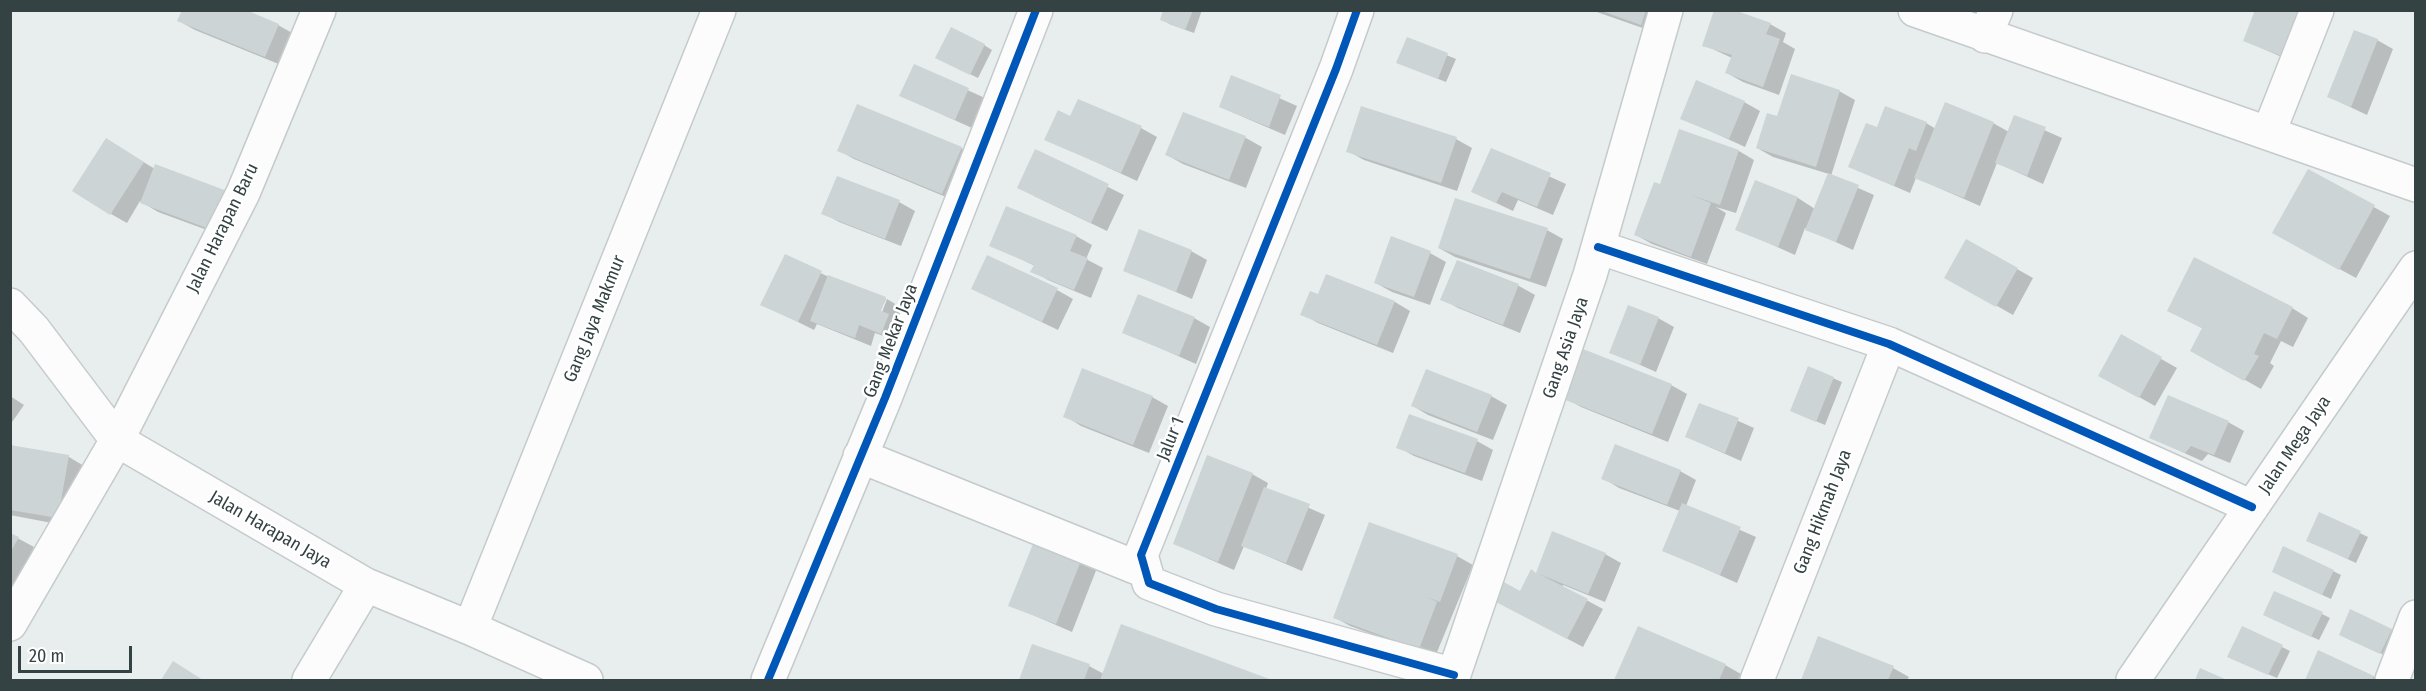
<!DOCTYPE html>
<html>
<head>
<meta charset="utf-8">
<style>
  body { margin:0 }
  #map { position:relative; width:2426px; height:691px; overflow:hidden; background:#e8edee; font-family:"Fira Sans Condensed",sans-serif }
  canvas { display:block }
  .frame { position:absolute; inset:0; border:12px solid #344244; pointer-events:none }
  .scale { position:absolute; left:18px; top:646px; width:114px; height:27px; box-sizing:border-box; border:3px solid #344244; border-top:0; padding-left:8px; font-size:18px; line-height:21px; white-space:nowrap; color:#344244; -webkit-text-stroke:4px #fff; paint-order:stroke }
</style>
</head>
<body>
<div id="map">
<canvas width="2426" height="691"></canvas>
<div class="frame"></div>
<div class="scale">20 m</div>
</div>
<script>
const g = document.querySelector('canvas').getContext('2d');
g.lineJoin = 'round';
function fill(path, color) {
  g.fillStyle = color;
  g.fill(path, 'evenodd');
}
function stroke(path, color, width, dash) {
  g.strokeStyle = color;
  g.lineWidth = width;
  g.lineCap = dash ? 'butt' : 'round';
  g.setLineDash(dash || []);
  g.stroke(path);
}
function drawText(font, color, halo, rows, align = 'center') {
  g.font = font + ' "Fira Sans Condensed",sans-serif';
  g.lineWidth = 5;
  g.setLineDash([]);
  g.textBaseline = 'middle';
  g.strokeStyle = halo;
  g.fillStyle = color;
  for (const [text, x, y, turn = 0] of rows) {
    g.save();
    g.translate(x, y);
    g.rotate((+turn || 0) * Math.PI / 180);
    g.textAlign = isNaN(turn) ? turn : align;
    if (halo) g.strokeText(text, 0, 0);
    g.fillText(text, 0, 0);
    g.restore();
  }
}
fill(new Path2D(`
  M1165,10H1202L1194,33L1169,24Z
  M1591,10H1665L1657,33Z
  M2257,10L2300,65L2245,41Z
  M179,21L278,25L294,34L281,65L195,30Z
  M1770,24L1786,33L1783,42L1795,49L1779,95L1743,82L1727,73L1732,58L1704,45Z
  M1408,39L1456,59L1446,82L1398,63Z
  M2377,40L2393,49L2367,115L2329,97Z
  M984,45L992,50L978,78L945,62Z
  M914,66L985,98L972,128L901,96Z
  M1232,77L1297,106L1285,135L1220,107Z
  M1839,91L1855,100L1831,176L1874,195L1853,250L1805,228L1795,255L1737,229L1756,182L1798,198L1815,209L1829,174L1773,157L1757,148L1778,118Z
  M1744,102L1760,111L1745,147L1682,118Z
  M1184,114L1246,138L1262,147L1246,188L1183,164L1167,155Z
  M2015,117L2062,138L2043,184L1997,163L1980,206L1916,178L1910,193L1850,167L1878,129L1926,123L1936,129L1993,123L2009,132Z
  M1141,128L1157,137L1137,181L1046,139Z
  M1456,139L1472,148L1457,191L1364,160L1348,151Z
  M961,148L977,157L958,202L854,159L838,150Z
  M122,149L155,169L229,238L158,212L140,201L127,223L111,214Z
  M1491,150L1566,184L1553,215L1518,200L1513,211L1473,192Z
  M1036,151L1124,195L1107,231L1034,196Z
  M1739,151L1754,160L1736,213L1716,207L1726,213L1707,264L1652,244L1636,235L1661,186Z
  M2309,171L2390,216L2356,278L2290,242Z
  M899,202L915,211L901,246L839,222L823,213Z
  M1547,230L1563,239L1546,287L1455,257L1439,248Z
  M1076,236L1092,245L1086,259L1103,268L1091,298L1048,280L1032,271L1035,266L991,245Z
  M1967,241L2033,278L2013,315L1946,277Z
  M1191,251L1207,260L1192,299L1125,270Z
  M1430,253L1446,262L1430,305L1392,292L1376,283Z
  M785,256L829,277L886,299L877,317L880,318L887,299L902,308L897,320L904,325L898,341L875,333L871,346L817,324L814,330L762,304Z
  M1457,262L1519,286L1535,295L1520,333L1458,308L1442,299Z
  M1057,290L1073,299L1058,330L989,297Z
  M1319,296L1395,302L1410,311L1393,353L1318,323L1302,314Z
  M2292,308L2308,318L2293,347L2281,341L2270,363L2274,366L2261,389L2192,350L2204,329L2184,319Z
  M1194,318L1210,327L1196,364L1124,332Z
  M1658,318L1674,327L1656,372L1611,352Z
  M2121,336L2177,368L2155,406L2100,375Z
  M1809,368L1842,382L1825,425L1792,411Z
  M1671,385L1687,394L1668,442L1581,407L1565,398Z
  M10,396L24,405L10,425Z
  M1491,396L1507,405L1493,440L1428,415L1413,406Z
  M1152,397L1168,406L1149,453L1081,426L1065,416Z
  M1700,404L1754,428L1741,461L1687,437Z
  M2228,422L2244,431L2230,463L2208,454L2202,461L2151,438Z
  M1477,441L1493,450L1482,481L1414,456L1398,447Z
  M10,447L69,457L84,466L73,527L10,515Z
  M1680,471L1696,480L1686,506L1756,537L1737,583L1663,550L1680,511L1619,488L1603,478Z
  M1252,474L1268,483L1266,489L1325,515L1302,571L1244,546L1234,570L1175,544Z
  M2320,514L2368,537L2356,563L2315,544Z
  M10,534L34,547L15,585L10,583Z
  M1036,541L1097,568L1072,632L1010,605Z
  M1605,554L1621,563L1605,602L1563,585L1562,587L1603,609L1583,647L1509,608L1537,574Z
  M1457,556L1473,565L1435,657L1350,626L1334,617Z
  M2333,571L2341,575L2331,599L2281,576Z
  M2322,614L2330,618L2319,640L2273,619Z
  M1122,626L1268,680H1020L1033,646L1089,666L1104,674Z
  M1639,628L1725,665L1741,674L1738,680H1616Z
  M2391,630L2399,634L2389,657L2348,639Z
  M1819,638L1893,668L1909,677L1907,680H1803Z
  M2282,647L2290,651L2277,678L2237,661Z
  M2319,652L2374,677L2379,680H2306Z
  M173,663L195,676L202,680H162Z`), '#0003');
fill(new Path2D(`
  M182,10H246L279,24L265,57L177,21Z
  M1163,10H1193L1185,30L1160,20Z
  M1599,10H1646L1641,25Z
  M1714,10H1734L1771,23L1766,34L1780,39L1763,87L1725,73L1732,55L1702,46Z
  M2255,10H2303L2284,57L2243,41Z
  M951,27L985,44L970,75L935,58Z
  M2354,30L2378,39L2351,107L2327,97Z
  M1407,37L1448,53L1438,79L1396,63Z
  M914,64L969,88L955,120L899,96Z
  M1791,74L1840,90L1816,167L1756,148L1767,113L1777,116Z
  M1231,75L1281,95L1269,127L1219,107Z
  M1696,80L1745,101L1729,139L1680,119Z
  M1078,99L1142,126L1121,173L1044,140L1058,110L1070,116Z
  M1945,102L1994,122L1964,198L1914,178Z
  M857,104L962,147L942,194L837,151Z
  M1361,106L1457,137L1441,183L1346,152Z
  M1885,106L1927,122L1916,151L1909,148L1894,186L1848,167L1866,123L1877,127Z
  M1183,112L1246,136L1229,180L1165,155Z
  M2014,115L2046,127L2027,176L1995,163Z
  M1679,129L1739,150L1720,205L1691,195L1711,203L1691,257L1634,235L1654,182L1660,184Z
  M106,138L144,162L110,215L72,191Z
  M1491,148L1551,173L1537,207L1502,192L1496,203L1471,192Z
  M1035,149L1109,184L1091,223L1017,188Z
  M155,164L227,191L212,230L140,203Z
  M2308,169L2375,205L2339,270L2272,233Z
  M1828,173L1859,185L1836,242L1805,230Z
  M837,176L900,200L885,239L821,214Z
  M1755,180L1798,197L1778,247L1735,230Z
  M1455,198L1548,228L1530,279L1438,248Z
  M1006,206L1077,235L1070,251L1088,258L1074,290L1030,272L1034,265L989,246Z
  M1139,229L1192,250L1176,292L1123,271Z
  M1391,236L1431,251L1414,297L1374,283Z
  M1966,239L2018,268L1996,307L1944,278Z
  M785,254L822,271L798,322L760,305Z
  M987,255L1058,288L1042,322L971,289Z
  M2194,257L2293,307L2277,339L2264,333L2254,354L2259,356L2244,381L2190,351L2202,328L2167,311Z
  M1457,260L1519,284L1503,325L1440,300Z
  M1326,274L1395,301L1377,345L1300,315L1310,291L1318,294Z
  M828,275L886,297L881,311L889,314L881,334L859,325L855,338L810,321Z
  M1138,294L1195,317L1179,356L1122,333Z
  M1628,305L1659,317L1640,365L1609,353Z
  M2121,334L2162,357L2139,398L2098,376Z
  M1583,349L1672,384L1652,434L1563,399Z
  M1808,366L1834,377L1816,422L1790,411Z
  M1082,368L1153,396L1133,445L1063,417Z
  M1426,369L1492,395L1477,432L1411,406Z
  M2168,395L2229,421L2214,455L2191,446L2185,453L2149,438Z
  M1699,403L1739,418L1725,453L1685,437Z
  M1409,414L1478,439L1465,473L1396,448Z
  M1615,444L1681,470L1667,505L1601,479Z
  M10,445L69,455L58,518L10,510Z
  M1207,455L1253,473L1218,562L1173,544Z
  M1264,487L1310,504L1286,563L1241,546Z
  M1682,503L1741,527L1720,575L1662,551Z
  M2319,512L2361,531L2348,559L2306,541Z
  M1369,522L1458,554L1440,602L1427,597L1437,602L1419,649L1333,618Z
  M1552,531L1606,553L1588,594L1539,574L1588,599L1567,639L1492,600L1502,581L1520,591L1531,569L1536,573Z
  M10,533L19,537L10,553Z
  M1035,539L1082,558L1056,624L1008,606Z
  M2283,546L2334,570L2322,595L2272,572Z
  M2274,591L2323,612L2311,637L2263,615Z
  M2350,609L2392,629L2380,654L2339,635Z
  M1121,624L1272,680H1100Z
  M1638,626L1726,664L1719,680H1614Z
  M2242,626L2283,645L2268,675L2227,657Z
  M1818,636L1894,666L1888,680H1801Z
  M1032,644L1090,664L1084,680H1019Z
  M2318,650L2374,676L2372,680H2305Z
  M173,661L203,680H161Z
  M2200,668L2227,680H2195Z`), '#cdd4d5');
const street = new Path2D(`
  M1357,10L1336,69L1141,555L1149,583L1216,609L1454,675
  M1915,10L2416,185
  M1985,36L1996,10
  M2269,132L2317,10
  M1598,247L1889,344L2252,507
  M10,305L34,330L117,440L366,585L470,628L586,680
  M860,456L1145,571
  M10,624L117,440L243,193L319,10
  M470,628L719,10
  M309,680L366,585
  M768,680L885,398L1036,10
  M1452,680L1590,275L1666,10
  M1757,680L1889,344
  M2133,680L2416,268
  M2392,680L2416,617`);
stroke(street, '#c5cbcc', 36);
stroke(street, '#fcfcfc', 33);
stroke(new Path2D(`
  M1357,10L1336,69L1141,555L1149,583L1216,609L1454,675
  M1598,247L1889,344L2252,507
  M768,680L885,398L1036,10`), '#0057b8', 8);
drawText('18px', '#344244', '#fff', [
  ["Jalan Harapan Baru",223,228,-64],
  ["Gang Jaya Makmur",595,319,-68],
  ["Gang Mekar Jaya",891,341,-69],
  ["Gang Asia Jaya",1566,348,-71],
  ["Jalur 1",1171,439,-68],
  ["Jalan Mega Jaya",2295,445,-56],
  ["Gang Hikmah Jaya",1823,512,-69],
  ["Jalan Harapan Jaya",270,530,30]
]);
</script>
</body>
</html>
